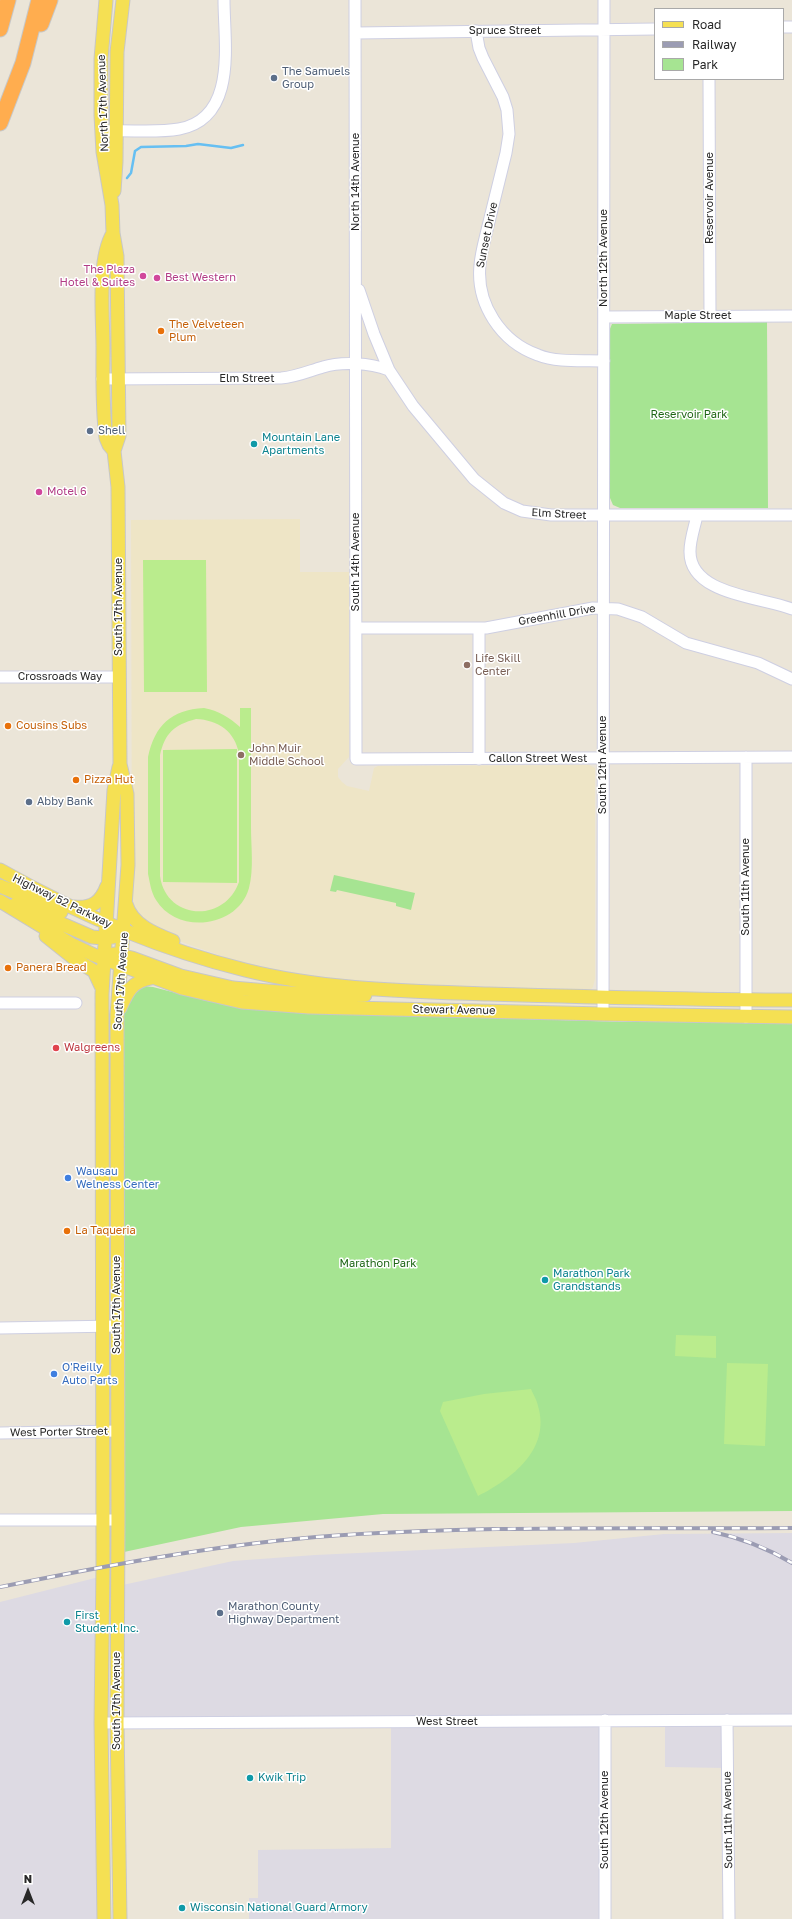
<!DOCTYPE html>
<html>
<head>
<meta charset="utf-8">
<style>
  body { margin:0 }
  #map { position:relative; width:792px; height:1919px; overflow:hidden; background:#ebe5d8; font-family:"Golos Text",sans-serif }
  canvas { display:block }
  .legend { position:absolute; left:654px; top:8px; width:130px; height:72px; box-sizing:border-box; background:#fff; border:1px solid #a9a9a9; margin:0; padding:5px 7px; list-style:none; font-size:12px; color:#282828 }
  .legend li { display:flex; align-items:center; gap:8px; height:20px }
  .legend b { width:20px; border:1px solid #a9a9a9 }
  .north { position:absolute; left:8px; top:1871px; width:40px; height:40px; -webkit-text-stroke:3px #fff; paint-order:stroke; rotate:0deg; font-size:11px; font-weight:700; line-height:16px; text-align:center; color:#282828 }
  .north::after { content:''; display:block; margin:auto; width:14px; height:18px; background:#282828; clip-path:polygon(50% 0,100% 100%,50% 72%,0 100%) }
</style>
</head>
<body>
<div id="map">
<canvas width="792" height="1919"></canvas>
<ul class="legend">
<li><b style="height:5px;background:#f5e053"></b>Road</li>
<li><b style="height:5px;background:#9b9cb3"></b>Railway</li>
<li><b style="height:11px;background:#a6e492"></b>Park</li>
</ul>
<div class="north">N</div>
</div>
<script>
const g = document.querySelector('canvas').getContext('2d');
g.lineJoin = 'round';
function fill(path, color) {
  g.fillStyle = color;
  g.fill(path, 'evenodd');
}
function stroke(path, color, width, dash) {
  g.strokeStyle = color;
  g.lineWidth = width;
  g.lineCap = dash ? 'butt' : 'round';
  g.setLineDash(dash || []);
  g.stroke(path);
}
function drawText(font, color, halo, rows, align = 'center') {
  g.font = font + ' "Golos Text",sans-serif';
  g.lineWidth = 3;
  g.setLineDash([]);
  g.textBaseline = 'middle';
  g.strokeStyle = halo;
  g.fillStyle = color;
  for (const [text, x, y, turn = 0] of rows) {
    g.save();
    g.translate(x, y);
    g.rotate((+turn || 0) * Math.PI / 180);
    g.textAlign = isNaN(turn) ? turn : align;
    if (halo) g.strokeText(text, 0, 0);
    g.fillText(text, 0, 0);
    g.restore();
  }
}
fill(new Path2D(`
  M792,1533V1720H727V1768L665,1767V1720L605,1721V1919H249V1898H258V1850L391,1848V1727L117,1723L118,1586L233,1561L315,1555L574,1543L664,1534Z
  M103,1576L98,1919H0V1602Z`), '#dddae3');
fill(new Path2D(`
  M300,519V572H349V757L338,769V777L342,782L347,786L369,791L374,768L378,766L589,765L595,768V979L593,987L590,990L398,986L300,975L247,965L168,937L144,922L135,909L132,897L131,520Z`), '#eee5c6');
fill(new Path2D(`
  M767,322L768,508H620L613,505L610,498L609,331L612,324Z
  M334,875L415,893L411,910L396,906V903L337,890L336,892L330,891Z
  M143,986L153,987L207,1001L289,1012L625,1022H792V1511L383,1514L241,1527L124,1552L123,1015L129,997Z`), '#a6e492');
fill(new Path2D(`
  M143,560H206L207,692H144Z
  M204,708C219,711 229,717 240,727V708H251C251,748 251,787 251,827C251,847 254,869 249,888C238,928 177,935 156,900C151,892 150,883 148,874V757C155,725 171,710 204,708ZM196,719C218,720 235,731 239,754V882C224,924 166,920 160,876V755C165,733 174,725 196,719Z
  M237,749V883L163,882V750Z
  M676,1335L716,1336V1358L675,1356Z
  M727,1363L768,1364L765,1446L724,1444Z
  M531,1389C533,1394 537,1400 538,1406C551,1449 512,1479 478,1496L440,1411L443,1402L484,1394Z`), '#baec8d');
stroke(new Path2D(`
  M127,178L131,173L135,151L141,147L186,146L198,144L231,148L243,145`), '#66bff2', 2.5);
const minor = new Path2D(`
  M355,0L356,759L792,757
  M783,27H792
  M476,31L479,48L483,58L503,97L507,110L509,134L506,153C500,177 494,202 488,226C485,239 481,252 480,265C476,304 501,342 538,355C558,363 583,360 604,361
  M356,33L655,29
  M709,79L710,316
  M109,131C132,130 157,133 179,129C238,118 224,43 224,0
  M359,290L374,334L389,370L413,406L474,479L504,503L522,511L551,515H792
  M604,317L792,316
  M102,379L281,378C296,377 309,371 323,367C342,361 370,363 389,370
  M697,515C695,526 690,539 690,551C689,595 762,597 792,609
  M356,628H486L593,608L618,609L642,617L686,643L758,663L792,679
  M0,677H119
  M479,759V628
  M0,1003H76
  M603,1014L604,0
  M746,1017V757
  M0,1328L117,1326
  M0,1433L118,1431
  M0,1520H118
  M727,1720L729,1919
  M101,1723L792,1720
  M605,1919V1720`);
const major = new Path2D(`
  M106,0L101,59V115L103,152L112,205L113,233L117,256L119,436L114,451
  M114,191L116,162L117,52L123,0
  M113,233C97,260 103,316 103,348C103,378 102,408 106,438L109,445L114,451L118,487L120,764L127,794L128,865L117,1015L118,1520L117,1723L120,1919
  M0,870C78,914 159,949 245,970C325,990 407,991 489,994C590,997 691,1000 792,1000
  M0,886L61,912
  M0,901L71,944L94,955L182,988L242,1002L309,1007L603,1014L792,1017
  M16,904L92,937L103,938L113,937
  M126,904C132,925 155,934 173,941
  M74,907C92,909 101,902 107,886
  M46,936L76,960L94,971L101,986
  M114,954L132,958L181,976L233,988L325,996L365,995
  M120,1008C128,990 132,982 151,978
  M104,1919L101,1723L103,1566L102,994L114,790L119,767`);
const highway = new Path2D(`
  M41,24L50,0
  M0,29L8,0
  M0,123L23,63L39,0`);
stroke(minor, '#cecfe2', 13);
stroke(major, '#c7c7c7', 15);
stroke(highway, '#c7c7c7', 17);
stroke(minor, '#fff', 11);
stroke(major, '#f5e053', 13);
stroke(highway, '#ffad4f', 15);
const rail = new Path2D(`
  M713,1532C741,1538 767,1548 792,1563
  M0,1587C105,1566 209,1546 316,1537C474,1525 634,1529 792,1528`);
stroke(rail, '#9b9cb3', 4);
stroke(rail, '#fff', 2.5, [8]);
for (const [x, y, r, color] of [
  [274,78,4,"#5c6f8a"],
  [143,276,4,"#d1479c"],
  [157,278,4,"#d1479c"],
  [161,331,4,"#e8710a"],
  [90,431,4,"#5c6f8a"],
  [254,444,4,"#0f9aa8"],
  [39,492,4,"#d1479c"],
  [467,665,4,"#8d6e63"],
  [8,726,4,"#e8710a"],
  [241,755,4,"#8d6e63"],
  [76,780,4,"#e8710a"],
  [29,802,4,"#5c6f8a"],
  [8,968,4,"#e8710a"],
  [56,1048,4,"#e0444e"],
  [68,1178,4,"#3f7fe0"],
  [67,1231,4,"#e8710a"],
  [545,1280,4,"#0f9aa8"],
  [54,1374,4,"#3f7fe0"],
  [220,1613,4,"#5c6f8a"],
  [67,1622,4,"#0f9aa8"],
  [250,1778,4,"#0f9aa8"],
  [182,1908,4,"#0f9aa8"]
]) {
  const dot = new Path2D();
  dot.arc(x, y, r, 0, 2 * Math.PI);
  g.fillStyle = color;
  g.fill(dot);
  stroke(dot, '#fff', 1.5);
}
drawText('11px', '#282828', '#fff', [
  ["Spruce Street",505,31],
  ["North 17th Avenue",103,103,-92],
  ["North 14th Avenue",356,182,-90],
  ["Reservoir Avenue",710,198,-90],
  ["Sunset Drive",487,235,-78],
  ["North 12th Avenue",604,258,-90],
  ["Maple Street",698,316],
  ["Elm Street",247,379],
  ["Elm Street",559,514,3],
  ["South 14th Avenue",356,562,-90],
  ["South 17th Avenue",119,607,-90],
  ["Greenhill Drive",557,615,-10],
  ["Crossroads Way",60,677],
  ["Callon Street West",538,759],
  ["South 12th Avenue",603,765,-90],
  ["South 11th Avenue",746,887,-90],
  ["Highway 52 Parkway",62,901,26],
  ["South 17th Avenue",121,981,-86],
  ["Stewart Avenue",454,1010,1],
  ["South 17th Avenue",117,1305,-90],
  ["West Porter Street",59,1432,-1],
  ["South 17th Avenue",117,1701,-90],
  ["West Street",447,1722],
  ["South 12th Avenue",605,1820,-90],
  ["South 11th Avenue",728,1820,-91]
]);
drawText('11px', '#4e5e75', '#fff', [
  ["The Samuels",282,72],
  ["Group",282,85],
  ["Shell",98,431],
  ["Abby Bank",37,802],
  ["Marathon County",228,1607],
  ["Highway Department",228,1620]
], 'left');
drawText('11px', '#b23c85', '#fff', [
  ["The Plaza",135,270,"right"],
  ["Hotel & Suites",135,283,"right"],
  ["Best Western",165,278],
  ["Motel 6",47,492]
], 'left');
drawText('11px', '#c56008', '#fff', [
  ["The Velveteen",169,325],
  ["Plum",169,338],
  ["Cousins Subs",16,726],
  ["Pizza Hut",84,780],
  ["Panera Bread",16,968],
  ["La Taqueria",75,1231]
], 'left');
drawText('11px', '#1f6616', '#fff', [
  ["Reservoir Park",689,415],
  ["Marathon Park",378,1264]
]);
drawText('11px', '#0d838f', '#fff', [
  ["Mountain Lane",262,438],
  ["Apartments",262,451],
  ["Marathon Park",553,1274],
  ["Grandstands",553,1287],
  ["First",75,1616],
  ["Student Inc.",75,1629],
  ["Kwik Trip",258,1778],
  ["Wisconsin National Guard Armory",190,1908]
], 'left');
drawText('11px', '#785e54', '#fff', [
  ["Life Skill",475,659],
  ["Center",475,672],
  ["John Muir",249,749],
  ["Middle School",249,762]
], 'left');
drawText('11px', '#be3a42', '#fff', [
  ["Walgreens",64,1048]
], 'left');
drawText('11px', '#366cbe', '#fff', [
  ["Wausau",76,1172],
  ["Welness Center",76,1185],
  ["O'Reilly",62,1368],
  ["Auto Parts",62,1381]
], 'left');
</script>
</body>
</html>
